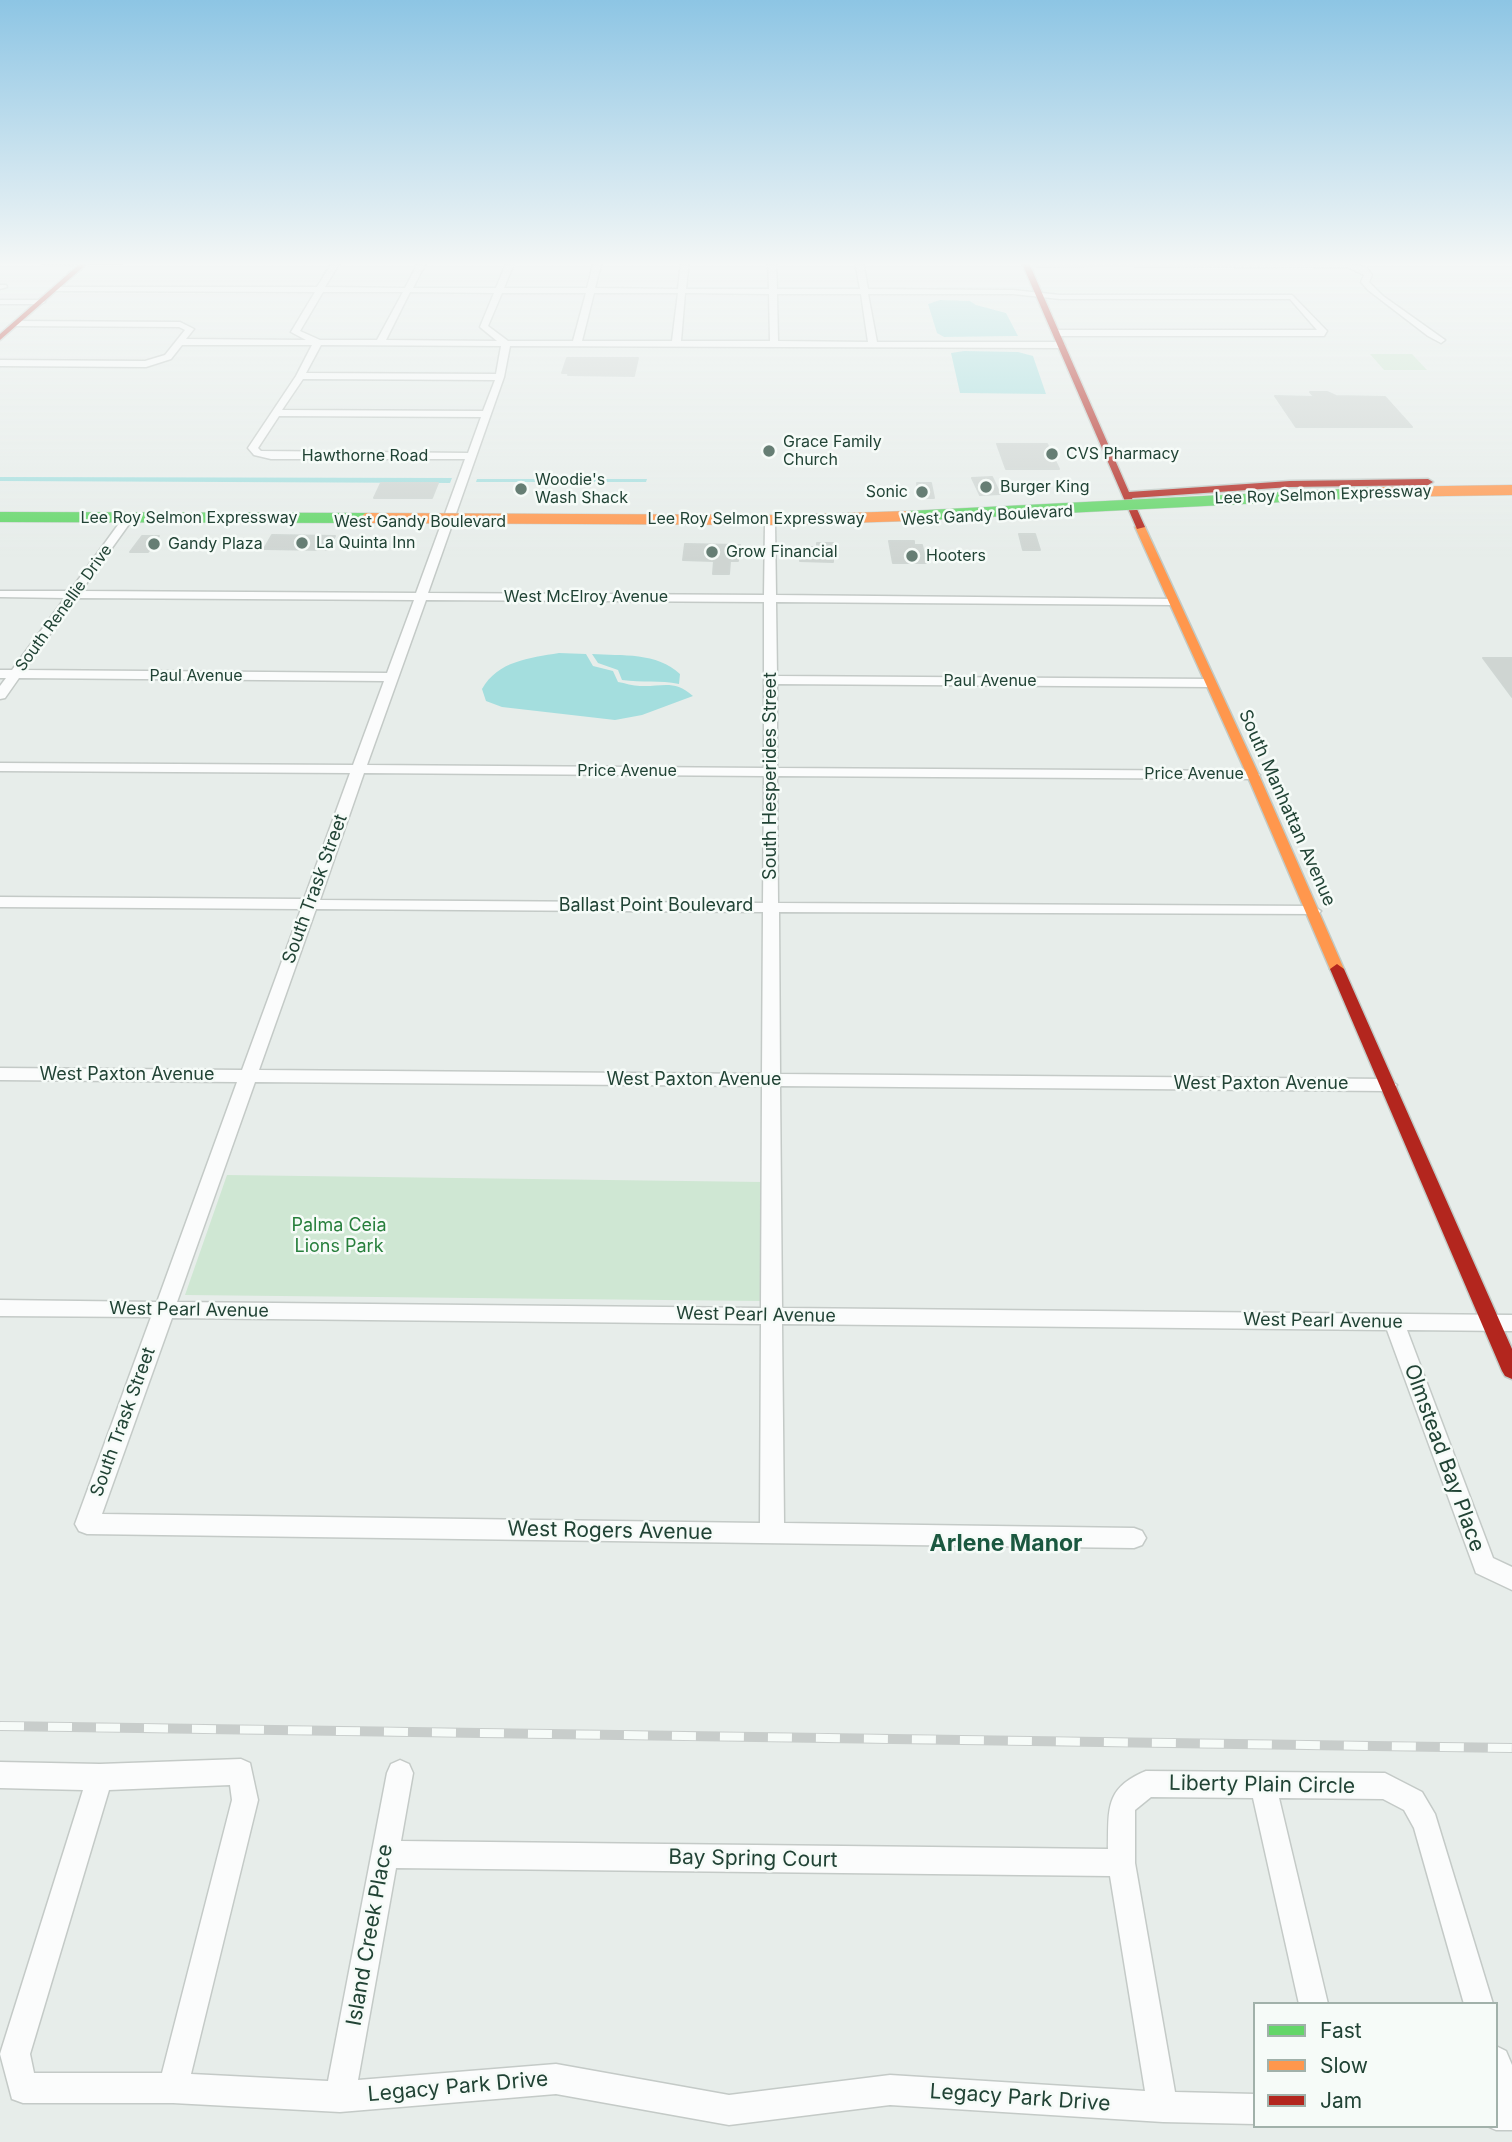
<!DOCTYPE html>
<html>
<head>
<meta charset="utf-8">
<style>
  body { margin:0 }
  #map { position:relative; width:1512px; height:2142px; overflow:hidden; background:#e7edea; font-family:Inter,sans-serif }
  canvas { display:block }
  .legend { position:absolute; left:1253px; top:2002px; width:245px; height:126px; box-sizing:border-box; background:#f6fbf8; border:2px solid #a1b1aa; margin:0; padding:9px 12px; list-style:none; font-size:21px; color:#214335 }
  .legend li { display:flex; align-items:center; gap:14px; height:35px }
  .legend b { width:35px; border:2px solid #a1b1aa }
</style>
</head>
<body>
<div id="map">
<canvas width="1512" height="2142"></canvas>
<ul class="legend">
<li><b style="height:9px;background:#63d668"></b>Fast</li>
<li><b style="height:9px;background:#ff974d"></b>Slow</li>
<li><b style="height:9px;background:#b3261e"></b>Jam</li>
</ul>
</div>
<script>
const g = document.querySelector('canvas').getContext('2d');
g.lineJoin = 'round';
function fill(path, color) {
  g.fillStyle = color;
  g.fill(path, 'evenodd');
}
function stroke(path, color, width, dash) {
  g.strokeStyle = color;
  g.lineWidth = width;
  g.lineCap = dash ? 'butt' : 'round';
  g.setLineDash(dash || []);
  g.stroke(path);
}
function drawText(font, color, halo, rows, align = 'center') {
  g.font = font + ' Inter,sans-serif';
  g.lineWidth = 5;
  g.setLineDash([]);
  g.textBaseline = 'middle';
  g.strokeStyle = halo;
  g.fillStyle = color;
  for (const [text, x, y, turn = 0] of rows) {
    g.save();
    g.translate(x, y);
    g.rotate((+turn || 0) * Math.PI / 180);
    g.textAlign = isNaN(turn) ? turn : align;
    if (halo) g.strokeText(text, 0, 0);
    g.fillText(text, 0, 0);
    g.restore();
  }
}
fill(new Path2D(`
  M1370,354H1412L1427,370H1384Z
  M227,1175L762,1182L760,1301L185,1295Z`), '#cfe7d3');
fill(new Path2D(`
  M940,300L970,301L976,305L1006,313L1018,336L944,337L937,333L928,304Z
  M964,351L1018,352L1033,356L1046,394L960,393L951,353Z
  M0,477L452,478L450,483L0,481Z
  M477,479H647L646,482H476Z
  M559,653L586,654L593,666L613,671L618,682C625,683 633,686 640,686C662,687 674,679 693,696L642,715L615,720L502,707L486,701L482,689C498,661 529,658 559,653Z
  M592,654C622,656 657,652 680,674L679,684C660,680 642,683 622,680L618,670L598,663Z`), '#a4dede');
const building = new Path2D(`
  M567,358H638L634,376L568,375L569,373H562Z
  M1310,392H1327L1336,396L1385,397L1412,427H1296L1275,396L1314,397Z
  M997,444H1047L1059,469H1006Z
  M992,477L1000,494L980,495L972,478Z
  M381,483H438L432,498H374Z
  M917,483H931L934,498H919Z
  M1019,534H1035L1040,550H1023Z
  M272,535L335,536L328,550L264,549Z
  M142,536H159L148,552H130Z
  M889,541H914V545H922L926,563H893Z
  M817,543H833V562L800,561L801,547H817Z
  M685,544L740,545L738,561H730L729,574H713L714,561L683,560Z
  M1483,658H1512V697Z`);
fill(building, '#cfd5d2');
stroke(building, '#cfd6d3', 2);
const street = new Path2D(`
  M241,261L44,264L40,262L41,261Z
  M333,261H341L325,287L405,288L419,261H427L413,288H496L507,261H515L504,288H587L594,261H602L595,288L678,289L681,261H689L686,289H769L768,261H776L777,289H860L855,261H863L868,289L1013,290L1060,295H1292L1327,331L1324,336H1056L1052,333L1056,330H1317L1290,299H1060L1013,294H868L877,342H1061L1065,345L1061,348L510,346L504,377L428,593L764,595L765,523L770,520L775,523L776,595L1176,599V603L1172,605L776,602L777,676L1210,679L1216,683L1210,687L777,684V768L1253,771L1260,775L1253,779L777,776L778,903L1313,906L1321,911L1318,914L779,912L780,1074L1388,1079L1397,1085L1388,1091L780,1086L782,1308L1512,1315V1331L1407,1330L1493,1558L1512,1567V1590L1476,1573L1387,1330L782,1324L784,1523L1134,1528L1142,1531L1146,1538L1142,1545L1134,1548L87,1534L79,1531L75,1524L151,1317L0,1316V1300L157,1302L237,1082L0,1080V1068L242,1070L301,909L0,907V897L304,899L350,773L0,771V763L353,765L384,681L19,678L5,698L0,699V686L6,678H0V670H12L65,598L0,597V591H70L123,518L127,517L132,520L81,591L416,593L465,459H271L254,455L248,448L296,376L312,345H182L171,359L146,367L0,366V360L145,361L165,355L185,330L179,327L14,326L17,321L180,322L194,329L186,339L306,340L291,332L315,292L55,291L51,289L55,287H317ZM323,292H403L377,340H320L300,331ZM410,292L494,293L480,327L497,341L386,340ZM502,293H586L573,341H508L488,326ZM594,293H678L672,341H582ZM685,293L769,294L770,341H681ZM777,294H861L868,342L778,341ZM321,345L501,346L496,374L306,373ZM303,379L495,380L483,411L282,410ZM279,416L481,417L468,453L261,451L258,448ZM76,598L414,600L387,673L24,670ZM426,600L764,602V768L367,765ZM364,773L764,776L763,903L320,900ZM316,909L763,912L762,1074L259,1070ZM255,1082L762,1086L761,1308L177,1302ZM172,1318L761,1324L760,1523L102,1514Z
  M1026,262L1348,263L1367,268L1372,275L1369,282L1383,296L1445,340L1441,343L1428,336L1368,290L1361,282L1364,275L1347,267L1023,266Z
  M0,285H6L7,287L0,289Z
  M0,300H41L45,302L41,304H0Z
  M241,1759L250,1763L258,1800L191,2074L328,2081L387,1773L391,1764L400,1760L409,1764L413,1773L401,1841L1108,1849C1109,1810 1104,1788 1146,1771L1385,1773L1422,1792L1435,1814L1493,2004H1464L1414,1828L1404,1810L1383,1799L1279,1798L1328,2004H1299L1253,1798L1151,1797L1135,1810V1863L1175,2092L1255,2094V2124L1163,2122L890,2105L729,2125L556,2094L340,2112L173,2103H23L12,2099L0,2054L83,1790L0,1788V1762L100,1764ZM230,1785L232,1800L162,2073H34L30,2054L109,1790ZM396,1868L1110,1876L1145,2091L890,2075L729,2095L556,2064L358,2080Z
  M1496,2046L1506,2051L1512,2065V2130H1496L1487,2126H1496Z`);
const slow = new Path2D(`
  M1140,524L1145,527L1259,775L1344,969L1342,972L1337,974L1330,969L1247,775L1135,527Z`);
const jam = new Path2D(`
  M83,261H90L0,340V334Z
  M1021,261H1028L1129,492L1290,481L1428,479L1433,482L1428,485L1290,487L1132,498L1145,527L1137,529Z
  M1337,964L1344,969L1512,1349V1379L1505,1376L1502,1371L1330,969Z`);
stroke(street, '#c4cac7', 3);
stroke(slow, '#c2cbc7', 3);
stroke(jam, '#c2cbc7', 3);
fill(street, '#fbfcfc');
fill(slow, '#ff974d');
fill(jam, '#b3261e');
const rail = new Path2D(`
  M0,1726L1512,1748`);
stroke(rail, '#c8cdcb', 10);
stroke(rail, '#f6fbf8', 8, [24]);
const fastBridge = new Path2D(`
  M908,516L1382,492
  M0,517L367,518`);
const slowBridge = new Path2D(`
  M1382,492L1512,490
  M367,518L784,520L908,516`);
stroke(fastBridge, '#c1ccc8', 11, []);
stroke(slowBridge, '#c1ccc8', 11, []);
stroke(fastBridge, '#63d668', 10);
stroke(slowBridge, '#ff974d', 10);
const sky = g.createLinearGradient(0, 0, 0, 561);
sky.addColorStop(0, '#8dc5e4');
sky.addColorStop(0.47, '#f4f7f6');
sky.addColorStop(1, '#f4f7f600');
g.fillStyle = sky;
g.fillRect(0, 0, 1512, 561);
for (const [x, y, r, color] of [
  [769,451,7,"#667e74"],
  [1052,454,7,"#667e74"],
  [986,487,7,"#667e74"],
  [521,489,7,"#667e74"],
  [922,492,7,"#667e74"],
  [302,543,7,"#667e74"],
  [154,544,7,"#667e74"],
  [712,552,7,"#667e74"],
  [912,556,7,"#667e74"]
]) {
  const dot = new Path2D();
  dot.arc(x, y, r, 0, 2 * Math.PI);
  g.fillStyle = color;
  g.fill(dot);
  stroke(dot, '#f6fbf8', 2.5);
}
drawText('16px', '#214335', '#f6fbf8', [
  ["Grace Family",783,442],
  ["Church",783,460],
  ["CVS Pharmacy",1066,454],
  ["Woodie's",535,480],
  ["Wash Shack",535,498],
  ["Burger King",1000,487],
  ["Sonic",908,492,"right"],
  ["La Quinta Inn",316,543],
  ["Gandy Plaza",168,544],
  ["Grow Financial",726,552],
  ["Hooters",926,556]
], 'left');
drawText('16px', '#214335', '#f6fbf8', [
  ["Hawthorne Road",365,456],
  ["Lee Roy Selmon Expressway",1323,495,-2],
  ["West Gandy Boulevard",987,516,-3],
  ["Lee Roy Selmon Expressway",189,518],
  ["Lee Roy Selmon Expressway",756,519],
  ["West Gandy Boulevard",420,522],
  ["West McElroy Avenue",586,597],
  ["South Renellie Drive",64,608,-54],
  ["Paul Avenue",196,676],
  ["Paul Avenue",990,681],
  ["Price Avenue",627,771],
  ["Price Avenue",1194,774]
]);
drawText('18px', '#214335', '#f6fbf8', [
  ["South Hesperides Street",771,776,-90],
  ["South Manhattan Avenue",1287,808,66],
  ["South Trask Street",315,889,-70],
  ["Ballast Point Boulevard",656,906],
  ["West Paxton Avenue",127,1075],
  ["West Paxton Avenue",694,1080],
  ["West Paxton Avenue",1261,1084],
  ["West Pearl Avenue",189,1310,1],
  ["West Pearl Avenue",756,1315,1],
  ["West Pearl Avenue",1323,1321,1],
  ["South Trask Street",123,1422,-70]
]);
drawText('18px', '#277f3c', '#f6fbf8', [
  ["Palma Ceia",339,1226],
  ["Lions Park",339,1247]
]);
drawText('21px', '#214335', '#f6fbf8', [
  ["Olmstead Bay Place",1444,1458,70],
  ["West Rogers Avenue",610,1531,1],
  ["Liberty Plain Circle",1262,1785,1],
  ["Bay Spring Court",753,1859,1],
  ["Island Creek Place",370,1935,-80],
  ["Legacy Park Drive",458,2087,-5],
  ["Legacy Park Drive",1020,2098,4]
]);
drawText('bold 23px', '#1b5840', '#f6fbf8', [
  ["Arlene Manor",1006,1544]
]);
</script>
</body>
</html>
